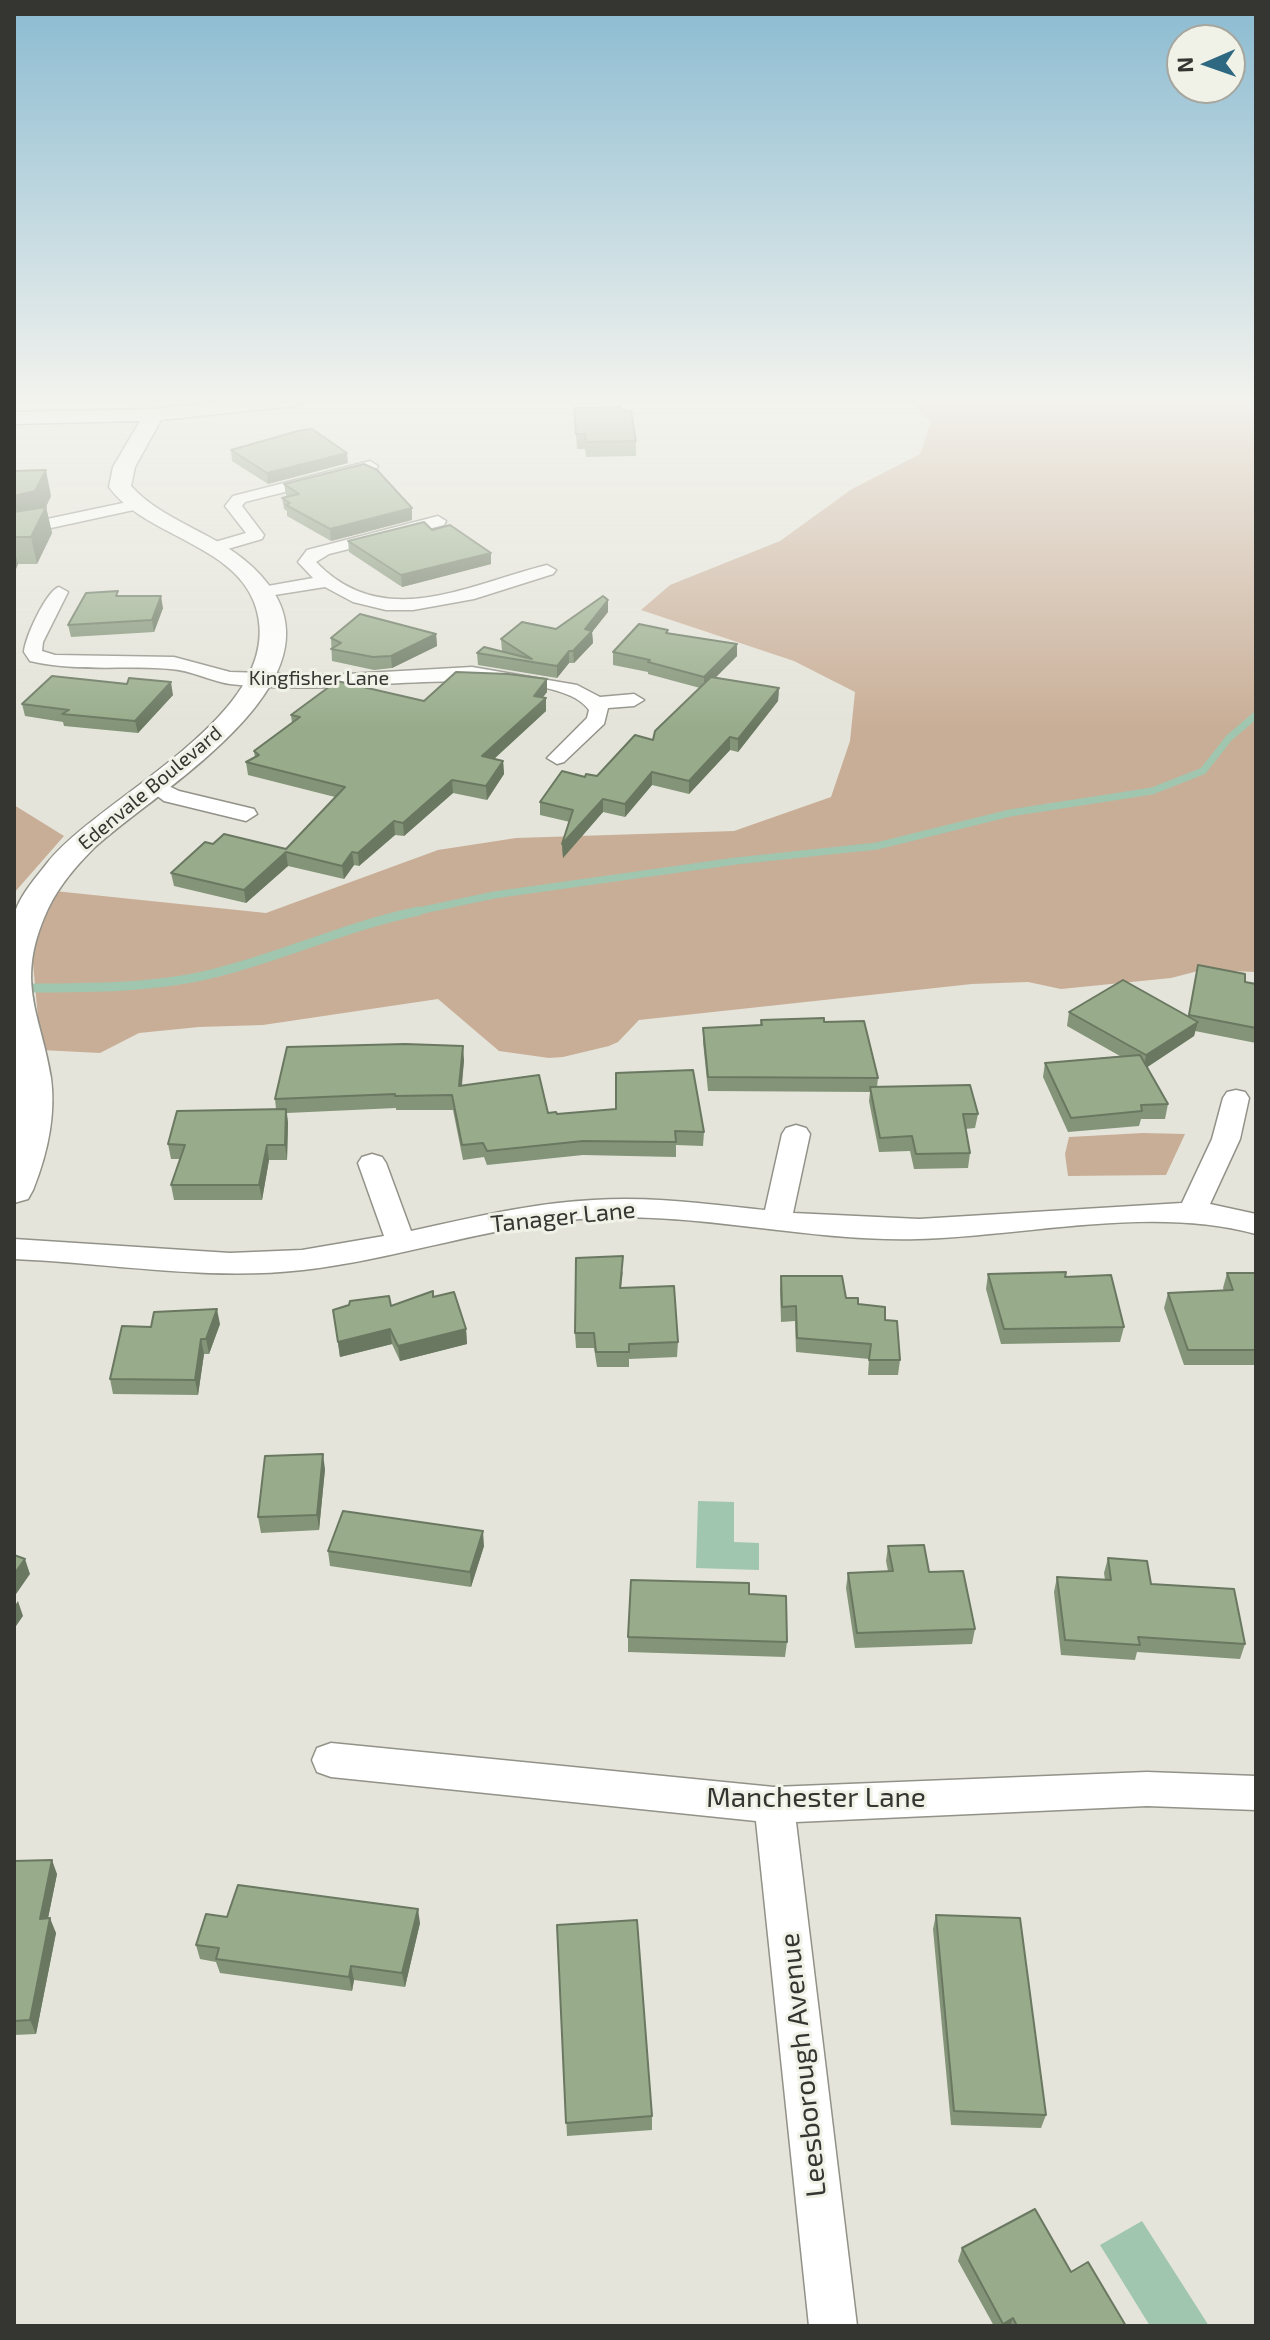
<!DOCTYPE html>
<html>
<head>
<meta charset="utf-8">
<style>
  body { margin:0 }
  #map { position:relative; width:1270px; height:2340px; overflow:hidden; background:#e4e4da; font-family:"Exo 2",sans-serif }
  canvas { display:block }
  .frame { position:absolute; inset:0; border:16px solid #353531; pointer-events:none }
  .north { position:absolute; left:1166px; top:24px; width:80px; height:80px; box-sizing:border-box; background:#f1f2e7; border:2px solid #a6a69e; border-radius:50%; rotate:268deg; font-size:22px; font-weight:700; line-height:32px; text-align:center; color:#353531 }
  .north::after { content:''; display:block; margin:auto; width:28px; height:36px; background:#2e6881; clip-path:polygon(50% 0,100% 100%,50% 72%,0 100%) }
</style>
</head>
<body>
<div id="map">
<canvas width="1270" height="2340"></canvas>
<div class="frame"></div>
<div class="north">N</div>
</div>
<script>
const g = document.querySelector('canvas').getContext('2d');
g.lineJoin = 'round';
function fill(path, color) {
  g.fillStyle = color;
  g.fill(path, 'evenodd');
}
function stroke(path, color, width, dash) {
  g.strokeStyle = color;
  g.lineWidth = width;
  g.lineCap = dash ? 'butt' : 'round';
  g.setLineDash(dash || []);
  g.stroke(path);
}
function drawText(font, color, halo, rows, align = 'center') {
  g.font = font + ' "Exo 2",sans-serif';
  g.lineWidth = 6;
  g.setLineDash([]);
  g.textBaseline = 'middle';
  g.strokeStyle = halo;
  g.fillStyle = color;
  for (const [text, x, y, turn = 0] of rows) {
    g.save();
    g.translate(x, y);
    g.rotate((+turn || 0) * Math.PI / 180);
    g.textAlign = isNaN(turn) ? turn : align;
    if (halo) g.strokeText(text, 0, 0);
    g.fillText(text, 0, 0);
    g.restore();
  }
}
fill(new Path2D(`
  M908,400H1256V972L1202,970L1171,978L1061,989L1028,982L972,984L639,1020L618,1042L609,1046L563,1057L549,1058L499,1051L438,999L263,1025L199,1027L139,1033L100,1053L41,1050L26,888L266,913L438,850L516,838L734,831L831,797L850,741L855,692L794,661L641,610L670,585L780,541L852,489L920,454L931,422Z
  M14,805L64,836L14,893Z
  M1143,1133L1185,1134L1166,1175L1068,1176L1065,1154L1069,1137Z`), '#c9ae97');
fill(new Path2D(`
  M698,1501L734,1502V1542L759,1543V1570L696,1568Z
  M1142,2221L1209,2326H1150L1100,2245Z`), '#a0c6af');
stroke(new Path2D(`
  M409,913L494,895L736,861L877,846L1010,813L1152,791L1203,771L1229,738L1256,715`), '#a0c6af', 7);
stroke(new Path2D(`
  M14,988C77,988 153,989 215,973C284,956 349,925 419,911`), '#a0c6af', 9);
const street = new Path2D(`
  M370,461L378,466L376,469L245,502L242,506L264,535L262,539L214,553L205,548L208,544L246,533L225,506L233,496Z
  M137,500L143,502V508L14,536V526Z
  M438,516L446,521L444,525L329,554L316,562C384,633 469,584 547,565L556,570L553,574L474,599L413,610H386L353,602L325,587L262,597L253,592L262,587L313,578L298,562L307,550Z
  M59,587L68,592L43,642L42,651L55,655L174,657L230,672L330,675L472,667L577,685L600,697L634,694L644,700L634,706L608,708L604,724L564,762L557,764L547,758L587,718L589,710C559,666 385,685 334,687C300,688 263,688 230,684C210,681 191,670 170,669C124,665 76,672 30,661L24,652C25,638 46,591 59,587Z
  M154,779L179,791L254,809L257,814L246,821L164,801L143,785Z
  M1236,1090L1245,1092L1249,1098L1240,1139L1210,1204L1256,1214V1234C1152,1205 1026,1236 918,1239C809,1242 702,1212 593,1218C494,1224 400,1259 303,1270C207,1281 110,1263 14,1259V1239L230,1253L302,1250L384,1236L358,1163L362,1157L372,1154L382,1157L386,1163L411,1231C471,1218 531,1203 593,1200C651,1196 708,1204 765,1210L782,1134L786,1128L796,1125L806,1128L810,1134L793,1213L919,1219L1182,1203L1212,1139L1223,1098L1227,1092Z
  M331,1743L774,1787L1147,1772L1256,1776V1810L1147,1806L796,1822L857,2326H809L756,1821L331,1777L317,1772L312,1760L317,1748Z`);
const secondary = new Path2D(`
  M238,400H305L295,406L161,420L135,467L131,486C168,527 230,534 268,584C346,685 151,794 93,849C73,869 54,892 44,918C16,985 41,1015 51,1078C56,1116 47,1155 33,1190L28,1199L14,1203C14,1130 14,1057 14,985C14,965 9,929 15,912C21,894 37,876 48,862C104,793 295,710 254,602C232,544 143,535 109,487L113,467L140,421L14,424V412L154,409Z`);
stroke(street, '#929289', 3);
stroke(secondary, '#929289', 3);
fill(street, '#fff');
fill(secondary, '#fff');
fill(new Path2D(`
  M574,408L622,411L636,441V456L586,457L585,449H577Z
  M231,450L348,463L268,484L232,461Z
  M14,471L51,496L46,507L52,533L37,564H18L14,574Z
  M284,484L412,508V520L331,541L287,516V511L284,509L282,498L288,497L286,495Z
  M432,530L491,564L402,587L349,552L348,541Z
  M119,596L163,608L154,632L71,637L68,625Z
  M608,612L592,632L593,643L574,663H569L557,678L478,665L477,653L502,651L501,639L556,629Z
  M668,630V633L737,644V656L715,678L779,688L778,701L738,752L730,750L689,794L652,785L625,817L603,812L563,858L562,844L570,822L540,815V802L585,777L597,776L653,740L700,688L648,674V672L613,665V652Z
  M436,634L437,646L392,668L374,670L332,661L331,638Z
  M547,692L542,698H546V711L494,759L503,761L504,774L487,800L453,793L404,836L395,835L359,866L354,865L344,879L288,866L246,903L174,886L171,873L213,844L286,849L335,797L248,775L246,762L255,758L254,751L292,723L291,715L424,701Z
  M173,695L138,733L64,726L63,722L25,716L22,704Z
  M1198,965L1245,982L1256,984V1043L1195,1031L1194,1036L1147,1067L1168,1104L1165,1119H1141L1139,1126L1068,1132L1043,1077L1045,1063L1120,1056L1067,1026L1069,1012L1188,1017Z
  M761,1020L824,1022L878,1078L877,1087L978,1114L975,1128L965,1129L970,1153L968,1168L914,1169L910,1151L879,1152L869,1101L870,1092L708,1091L703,1042V1028L760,1025Z
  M464,1060L462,1086L548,1113L704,1132L703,1146L676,1145V1157L583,1155L487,1165L484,1157L463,1160L453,1110H396V1108L287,1113L288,1123L287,1160H269L262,1200H174L171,1185L180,1159H171L168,1144L276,1109L275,1099Z
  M623,1271L621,1288L678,1342L677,1357L629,1359V1367H597L594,1348H576L575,1333Z
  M1227,1273H1256V1365H1184L1164,1308L1168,1293L1224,1291L1223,1288Z
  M988,1274L1065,1277L1124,1327L1120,1342L1001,1344L986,1289Z
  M781,1276L846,1298L858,1304L885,1320L900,1360L898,1375H868L869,1359L796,1352L795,1321L781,1322L780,1290Z
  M433,1291L434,1297L466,1329L467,1344L400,1361L392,1344L340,1357L333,1310L391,1306Z
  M220,1324L209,1354H204L198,1395L113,1394L110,1379L151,1327Z
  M325,1469L319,1530L261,1533L258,1517Z
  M484,1546L471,1587L330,1566L328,1551Z
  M888,1546L929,1572L975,1629L972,1644L855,1648L846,1588L848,1573L888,1571L886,1561Z
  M1108,1558L1151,1584L1245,1644L1240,1659L1137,1652L1135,1660L1061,1655L1054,1592L1057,1577L1105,1580L1104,1573Z
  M749,1594L787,1642L785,1657L628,1652V1637Z
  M14,1861L57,1874L48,1918L56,1933L36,2034L14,2035Z
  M936,1915L1046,2115L1041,2128L951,2125L933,1929Z
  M227,1917L420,1923L405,1987L354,1980L352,1991L220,1973L216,1962L200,1959L196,1945Z
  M557,1925L652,2116V2130L567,2136Z
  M962,2248L1071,2272L1126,2326H994L958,2261Z`), '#839478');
fill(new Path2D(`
  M347,453L348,463L268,484L267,473Z
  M46,470L51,496L41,517L14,524V496Z
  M46,507L52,533L37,564L31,537Z
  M412,508V520L331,541L330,529Z
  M14,547L18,564L14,574Z
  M491,553V564L402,587L401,575Z
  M161,596L163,608L154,632L152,620Z
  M608,600V612L592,632L593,643L574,663L573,651L585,629Z
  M436,634L437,646L392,668L391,656Z
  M737,644V656L704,689V677Z
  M569,651V663L557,678V666Z
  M547,679V692L534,709V696Z
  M171,682L173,695L138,733L135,721Z
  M779,688L778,701L738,752V739Z
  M546,698V711L483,769L482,756Z
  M730,737V750L689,794V781Z
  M503,761L504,774L487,800L486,786Z
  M652,772V785L625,817V804Z
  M452,780L453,793L404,836L403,823Z
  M603,799V812L563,858L562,844Z
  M394,821L395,835L359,866L358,853Z
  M286,852L288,866L246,903L244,890Z
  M352,852L354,865L344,879L342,866Z
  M1198,1022L1194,1036L1143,1070L1146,1055Z
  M463,1046L464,1060L460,1100L459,1086Z
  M286,1109L288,1123L287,1160L285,1145Z
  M267,1145L269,1160L262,1200L259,1185Z
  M217,1309L220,1324L209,1354L206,1339Z
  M390,1329L392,1344L340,1357L338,1342Z
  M466,1329L467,1344L400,1361L398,1346Z
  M201,1339L204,1354L198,1395L195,1380Z
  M323,1454L325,1469L319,1530L317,1515Z
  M483,1531L484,1546L471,1587L470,1572Z
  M25,1559L30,1574L14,1597V1574Z
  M18,1601L23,1616L14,1629V1607Z
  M52,1860L57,1874L45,1933L40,1919Z
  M418,1909L420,1923L405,1987L402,1973Z
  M50,1918L56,1933L36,2034L30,2020Z
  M351,1966L354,1980L352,1991L349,1977Z
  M1013,2318L1010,2326H1003V2324Z`), '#6a7861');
const building = new Path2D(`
  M621,407L622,411H631L636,441L586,442L585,434H576L574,408Z
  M312,429L347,453L267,473L231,450L298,431Z
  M364,464L377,470L412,508L330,529L286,505L290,503L282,498L299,494L284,484Z
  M46,470L35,491L14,496V471Z
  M46,507L31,537H14V512Z
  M424,522L432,530L450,525L491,553L401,575L348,541Z
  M118,591L116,596H161L152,620L68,625L86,593Z
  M603,596L608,600L585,629L592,631L573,651H569L557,666L477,653L484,647L532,659L501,639L522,622L556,629Z
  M360,614L436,634L391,656L373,657L331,649L341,643L331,638Z
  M639,624L668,630L666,633L737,644L704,677L648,662L650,660L613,652Z
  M456,672L508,674L547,679L534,696L546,698L482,756L503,761L486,786L452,780L403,823L394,821L358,853L352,852L342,866L286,852L244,890L171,873L205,842L213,844L224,834L286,849L345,787L246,762L259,755L254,751L300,717L291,715L337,681L424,701Z
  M52,676L127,684L129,678L171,682L135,721L62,714L69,710L22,704Z
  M711,677L779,688L738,739L730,737L689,781L652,772L625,804L603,799L562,844L573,810L540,802L562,771L585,777L586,774L597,776L635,735L653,740L655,731Z
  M1198,965L1245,974V982L1256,984V1028L1189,1015Z
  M1123,980L1198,1022L1146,1055L1069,1012Z
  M824,1018V1022L864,1021L878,1078L708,1077L703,1028L762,1025L761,1020Z
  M405,1044L463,1046L459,1086L539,1075L548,1113L556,1112L557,1114L616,1109V1073L693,1070L704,1132L675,1131L676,1142L583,1141L487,1151L483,1143L462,1145L452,1095L395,1096V1094L275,1099L287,1047Z
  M1140,1055L1168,1104L1141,1105L1142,1111L1071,1118L1045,1063Z
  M970,1085L978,1114H963L970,1153L916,1154L912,1136L880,1138L870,1087Z
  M286,1109L285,1145H267L259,1185H171L185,1145L168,1144L177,1111Z
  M623,1256L620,1288L674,1286L678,1342L629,1344V1352H596L594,1333H575L576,1258Z
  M1066,1272L1065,1277L1111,1275L1124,1327L1004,1329L988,1274Z
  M1227,1273H1256V1350H1188L1168,1293L1233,1290Z
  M781,1276H842L846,1298H858V1304L885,1307V1320L897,1321L900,1360H869L871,1344L797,1338L796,1306L782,1307Z
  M433,1291V1297L454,1292L466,1329L398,1346L390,1329L338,1342L333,1310L349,1305L350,1301L389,1296L391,1306Z
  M217,1309L206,1339H201L195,1380L110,1379L122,1326L151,1327L154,1312Z
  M323,1454L317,1515L258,1517L265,1456Z
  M343,1511L483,1531L470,1572L328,1551Z
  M924,1545L929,1572L963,1571L975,1629L857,1633L848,1573L893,1571L888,1546Z
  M14,1555L25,1559L14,1574Z
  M1108,1558L1147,1561L1151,1584L1234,1589L1245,1644L1138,1637L1140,1645L1065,1640L1057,1577L1111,1580Z
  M631,1580L749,1583V1594L786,1596L787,1642L628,1637Z
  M52,1860L40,1919L50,1918L30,2020L14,2021V1861Z
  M238,1885L418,1909L402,1973L351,1966L349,1977L216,1959L219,1948L196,1945L206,1914L227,1917Z
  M936,1915L1020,1918L1046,2115L954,2111Z
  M637,1920L652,2116L566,2123L557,1925Z
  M1035,2209L1071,2272L1088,2262L1126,2326H1017L1013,2318L1003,2324L962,2248Z`);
fill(building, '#98ac8b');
stroke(building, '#6a7861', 2);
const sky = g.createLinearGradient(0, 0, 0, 728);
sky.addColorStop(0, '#8bbbd1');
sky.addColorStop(0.55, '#f3f3ee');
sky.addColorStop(1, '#f3f3ee00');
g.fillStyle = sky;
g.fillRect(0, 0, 1270, 728);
drawText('20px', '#353531', '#f1f2e7', [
  ["Kingfisher Lane",319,678],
  ["Edenvale Boulevard",150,788,-40]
]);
drawText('24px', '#353531', '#f1f2e7', [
  ["Tanager Lane",563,1217,-6]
]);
drawText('28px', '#353531', '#f1f2e7', [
  ["Manchester Lane",816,1798],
  ["Leesborough Avenue",803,2065,-96]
]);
</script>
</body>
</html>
